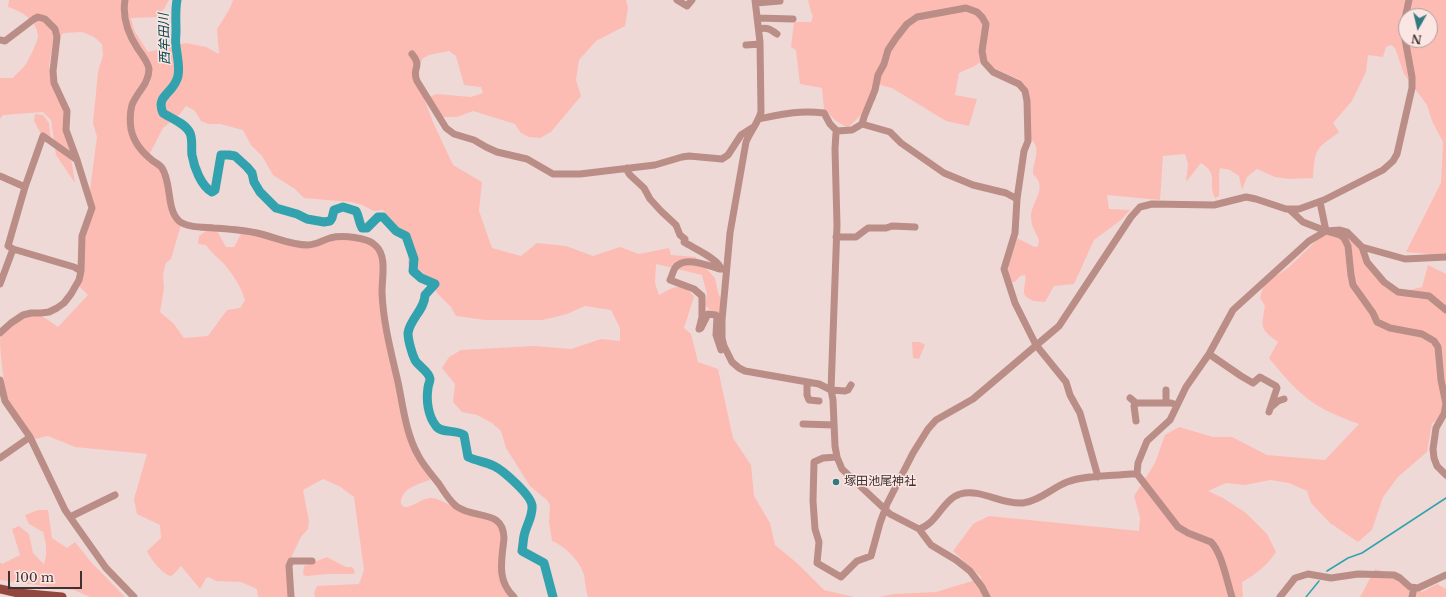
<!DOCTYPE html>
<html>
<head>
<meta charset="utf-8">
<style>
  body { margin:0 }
  #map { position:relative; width:1446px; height:597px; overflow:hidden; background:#efd9d6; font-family:"Libre Baskerville",serif }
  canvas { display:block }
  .north { position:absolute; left:1398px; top:8px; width:40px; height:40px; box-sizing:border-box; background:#fce6e3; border:1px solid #af9e9c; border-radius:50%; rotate:188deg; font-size:11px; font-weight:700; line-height:16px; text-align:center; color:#3b3231 }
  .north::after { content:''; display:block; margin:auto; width:14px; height:18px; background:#317a81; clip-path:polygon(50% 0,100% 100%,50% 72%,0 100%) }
  .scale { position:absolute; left:8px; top:571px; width:74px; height:18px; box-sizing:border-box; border:2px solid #3b3231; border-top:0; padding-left:5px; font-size:12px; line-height:14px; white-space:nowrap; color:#3b3231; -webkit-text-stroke:3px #fce6e3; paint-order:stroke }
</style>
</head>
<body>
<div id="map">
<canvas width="1446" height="597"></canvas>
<div class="north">N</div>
<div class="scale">100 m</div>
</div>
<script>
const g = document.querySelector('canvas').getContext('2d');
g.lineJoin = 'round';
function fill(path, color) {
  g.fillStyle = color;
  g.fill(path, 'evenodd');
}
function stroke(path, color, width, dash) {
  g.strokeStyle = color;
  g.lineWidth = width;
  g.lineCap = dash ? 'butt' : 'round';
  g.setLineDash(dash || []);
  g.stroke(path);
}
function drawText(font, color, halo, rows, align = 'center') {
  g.font = font + ' "Libre Baskerville","Noto Sans JP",serif';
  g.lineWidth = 3;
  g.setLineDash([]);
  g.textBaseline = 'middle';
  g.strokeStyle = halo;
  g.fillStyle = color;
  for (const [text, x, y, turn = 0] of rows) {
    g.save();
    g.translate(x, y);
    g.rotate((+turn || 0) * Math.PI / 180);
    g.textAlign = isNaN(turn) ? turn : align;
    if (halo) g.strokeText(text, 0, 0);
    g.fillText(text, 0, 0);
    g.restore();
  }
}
fill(new Path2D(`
  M9,0H169L159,17L131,18L134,30L148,52L186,43L206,47L219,54L217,29L229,10L233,0H626L628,8L625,26L596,41L579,60L576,80L581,96L551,132L540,138L529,137L521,133L515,124L473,111L457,117H441L429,97L437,94L471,97L483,93L481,87L464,85L456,56L449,51L429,55L422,59L419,72L420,88L433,122L453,165L482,182L479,211L492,248L521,256L537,243L566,246L593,256L620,247L639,254L669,248L671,255L696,257L698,266L705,267L715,278L718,292L721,300L720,313L710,310L705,305L707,294L702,275L656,264L655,283L659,295C673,288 682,280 694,297L684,328L691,334L698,362L718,369L733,438L751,465L754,496L770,523L775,545L797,563L824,590L854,597H588C586,590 585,583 584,575C580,561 565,546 552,541L549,522L550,506L548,501L530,486L506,448L501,431L492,423L477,415L462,412L453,402L455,384L442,368L449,357L461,350L534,346L571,349L601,339L620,341V328L611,310L585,306L567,314L543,320H485L456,316L451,307L438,294L422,272L408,264L409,246L403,232L383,210L374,211L362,205L351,202L304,198L295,189L273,175L262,156L251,145L243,130L220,124H208L201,121L195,111L186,106L180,114L163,128L149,155L138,141L133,123L134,110L137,102L151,81L146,79L134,100L130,133L160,168L165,179L170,211L181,225L171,259L166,263L163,274L164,288L160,312L174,324L184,338L208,336L227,310L240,308L245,300C241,287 234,276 225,265C219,258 211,253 206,245L198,244L199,236L206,231H217L226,247H234L242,232L300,247L340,239L367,242L375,247L379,254L381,265V318L408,439L430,477V480C418,484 400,489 401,504L404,507C414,507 420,499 430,498C437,497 451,506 459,509C474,514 501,517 501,537C502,546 499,556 499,565C499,574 507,588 510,597H315L314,593L317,586L359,584L364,570L354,497L339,486L323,479L303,490L309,521L308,529L301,537L287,566L290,597H258L257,589L241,582L216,581L209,577L206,578L200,589L181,566L173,575L170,576C162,573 150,559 147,551L161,538L160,525L137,514L134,499L147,454L75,447L48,436L34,439C25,427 14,414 8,401C4,393 0,348 0,339C2,332 14,325 20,320C34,308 46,318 58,327L88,295L79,286L84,241L93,210L90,190L97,137L93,123L98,72L103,55L102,44L94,37L82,32L64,33L53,42L49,66L54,90L62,104L75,183L56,155L51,120L43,112L3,115L0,119V78H13C17,73 24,68 27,62C30,57 38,41 38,36C37,20 21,11 8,7Z
  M808,0H1446V254L1439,255L1406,252L1441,183L1443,142L1432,121L1427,105L1404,74L1395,48L1391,45L1386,47L1383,57L1368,55L1366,72L1352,101L1333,123L1339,132C1315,150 1315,148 1313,178L1289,179L1275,177L1257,169L1247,177L1242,190L1239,176L1230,170L1220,168C1218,177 1220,186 1219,196L1215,198C1207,182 1220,175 1201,163L1186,182L1188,164L1185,154L1163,156L1160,200L1107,195L1109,209L1130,210L1121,220L1094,240L1074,284L1054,286L1045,302L1033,301L1025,296C1022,288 1027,282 1025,275L1020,276L1015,282H1012C1009,277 1008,271 1008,265L1017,238L1035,247L1038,246L1039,240C1036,232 1031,227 1031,217C1031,201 1049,189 1033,174C1033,161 1042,149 1031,139L1025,85L1018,79L980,62C974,68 966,69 959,73L955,95L977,99L969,126L946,121L892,88L877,84L876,99L848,128L836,121L824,109L822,88L800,84L796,50L791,47L794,22H811L813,16L811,12ZM1406,16H1430V40H1406Z
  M35,114L43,115L49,123L51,139L41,134L34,121Z
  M1345,233L1356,243L1397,293L1422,287L1428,265L1446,274V417L1432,423L1427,452L1398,477L1383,497L1372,530L1358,542L1330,523L1311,503L1307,491L1289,483L1270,480L1245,485L1226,483L1208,491L1223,498L1246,513L1267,534L1276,552C1267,566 1256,574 1242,582L1243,597H879L893,594L936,592L982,578L953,551L973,524L989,516L1139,531L1140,518L1134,496L1155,463L1165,435L1179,427L1213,437H1232L1267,455L1325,460L1359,424C1343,418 1326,412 1312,402C1295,390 1282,374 1269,358L1278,342C1260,329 1261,328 1265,306L1260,298L1263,287L1273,276L1279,274L1289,267L1323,234Z
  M912,342H920L925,345L919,359L913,358Z
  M38,510H48L52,538L67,548L75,542L91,562L125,597H90L74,590L0,580V562L2,564L20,555L12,529L19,526L29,534L33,553L44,564C48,552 46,543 43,532L29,524L25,515Z
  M327,557L346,567H352L355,571L354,574H327L307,576L303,575L304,566Z
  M1375,569L1402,577L1422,592L1437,584L1446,589V597H1360Z`), '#fcbcb4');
stroke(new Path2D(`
  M1327,571L1348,558L1362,553L1446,498
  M1306,597L1319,581`), '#32a3ae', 1.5);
stroke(new Path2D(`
  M177,0C175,11 176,20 176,31C176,36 175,41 176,46C177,57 180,65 178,76C174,94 155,95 163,113C172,119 185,123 190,133C193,140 191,148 192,155C194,167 201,186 212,192L215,190L221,155H229L235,156L247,167L252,173L254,182L260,192L276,208L297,214L307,219L324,222L330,221L332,218L334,210L343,207L356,211C359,216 359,223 362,228H367L378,217H383L396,231L406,236L414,259L413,271L421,278L435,284L425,295C425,309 410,319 408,333C408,340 412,354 415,360C418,366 429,371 430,379C430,382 428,385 428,388C426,400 428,416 436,426C442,434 456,429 464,435L468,457C477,461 486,462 494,466C504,471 532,496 532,506C533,516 526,526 524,536C523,541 523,546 522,551L544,563L553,597`), '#32a3ae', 9);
stroke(new Path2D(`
  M125,0C122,18 128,34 138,49C142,55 148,62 149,69C149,84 137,92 132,105C130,112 130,122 131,129C134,143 142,152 153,161C156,163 160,165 162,168C172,183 166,209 179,221C188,228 203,227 214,228C230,229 246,230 261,234C277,238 291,245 308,245C316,245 323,240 330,238C342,235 368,237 376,246C387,256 382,278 382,292C383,322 391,352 398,382C403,406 406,434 418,455C423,465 432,475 439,484C444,492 449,500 456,506C474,520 503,508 504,538C502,560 496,580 514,597
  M677,0L687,6L692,0
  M755,0L760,42L761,112C758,123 750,132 746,142L730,233L722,320V338L724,346L732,362L739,368L745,371L819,384L831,390L845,391L848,390L851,385
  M756,3L780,1
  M757,18L793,19
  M759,29C767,27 770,29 777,34
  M0,40L5,41L34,19L38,17L45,19L55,29L57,37L53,71L54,83L67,111L66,130L77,160L92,208L82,236L81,271L79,280L71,294L64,303L57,308L49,312L41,313H31L23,315L11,323L0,333
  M746,45L760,44
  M412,54C423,67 411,68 417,81L446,128L454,134L474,140L486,147L497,152L527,159L553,174H580L655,165L682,157L689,156L722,159L728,155L741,135L752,128
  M759,119C783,114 799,110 824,113L830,124L837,131L852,130L862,124L890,132L901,143L944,173L973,185L1006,193L1017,199
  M862,124L864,117L875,90L878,75L884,64L888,50L896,38L907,24L917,17L966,8L977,12L982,17L986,24L982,51L984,62L993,72L1019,84L1025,91L1027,101L1028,141L1024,151L1017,199L1015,233L1004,269L1015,303L1036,345L1066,382L1070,395L1080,413L1098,477
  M837,131L836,133L835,149L837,225L831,390L833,400L835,446L837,457L842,469L890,514L919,529L931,545L956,560L970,571L982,587L987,597
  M77,160L43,136L25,187L8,246L13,249L74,267L81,271
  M627,168L628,172L630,175L644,188L650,199L661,211L676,225L680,235L685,239L684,242C693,248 719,259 721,269
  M0,176L25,187
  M1320,202L1326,231
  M1290,210L1303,222L1326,231L1340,235L1344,238L1348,246L1351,275L1353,285L1373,313L1377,322L1390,328L1422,334L1434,341L1438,347L1441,380L1446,404L1444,414L1436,428L1433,449L1434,458L1437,466L1446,475
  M836,237H856L868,228H886L892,226L915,227
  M1362,247L1405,259L1446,257
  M720,269C709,266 684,255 675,268C673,271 672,276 670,280L694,289L702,296V317L699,329L701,328L708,314L716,315L717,317L716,335L721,350
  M0,284L13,249
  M1209,354L1241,376L1253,383L1260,377L1276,386L1277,388L1269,412
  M0,380L5,401L30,437L65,510L106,568L134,597
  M807,382V395L809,400L819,401
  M1166,390V403
  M1130,398L1136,403H1171L1177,405
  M1271,407L1278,401L1284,399
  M1136,421L1134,406L1136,403
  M803,424L834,425
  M837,457L823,458L814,462L813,501L815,529L819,542L817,563L841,577L857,561L871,556L880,523L887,504L913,453L928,429L936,420L973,399L1059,326L1131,217L1140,207L1152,204L1214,205L1246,197L1256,199L1286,209H1299L1324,200L1383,170L1393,161L1397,154L1412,88V77L1403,28L1409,0
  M0,458L30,437
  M1137,474L1138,463L1147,441L1170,420L1186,387L1209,354L1233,310L1309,241L1326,231L1340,230L1347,232L1362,247L1367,262L1384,282L1398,292L1429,296L1446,310
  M70,517L115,495
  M919,529C937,524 942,500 960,494C981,488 1001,505 1023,503C1039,501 1052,488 1067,482C1086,475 1111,476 1131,474H1137L1178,527L1188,533L1211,542C1222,553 1227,582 1232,597
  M291,597L289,566L291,561H312
  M1280,597L1295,578L1308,574L1331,578L1358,574L1394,575L1400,578L1410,587L1418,588L1446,575
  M1412,597L1414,588`), '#ba8d87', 7);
stroke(new Path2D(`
  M0,589L18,593L62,597`), '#934640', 9);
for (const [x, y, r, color] of [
  [836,482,4,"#317a81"]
]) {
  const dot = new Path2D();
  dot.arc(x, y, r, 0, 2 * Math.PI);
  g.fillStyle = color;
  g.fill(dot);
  stroke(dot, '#fce6e3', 1.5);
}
drawText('12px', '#3b3231', '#fce6e3', [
  ["塚田池尾神社",844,482]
], 'left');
drawText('italic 13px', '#05494f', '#fce6e3', [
  ["西牟田川",165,39,-92]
]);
</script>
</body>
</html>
